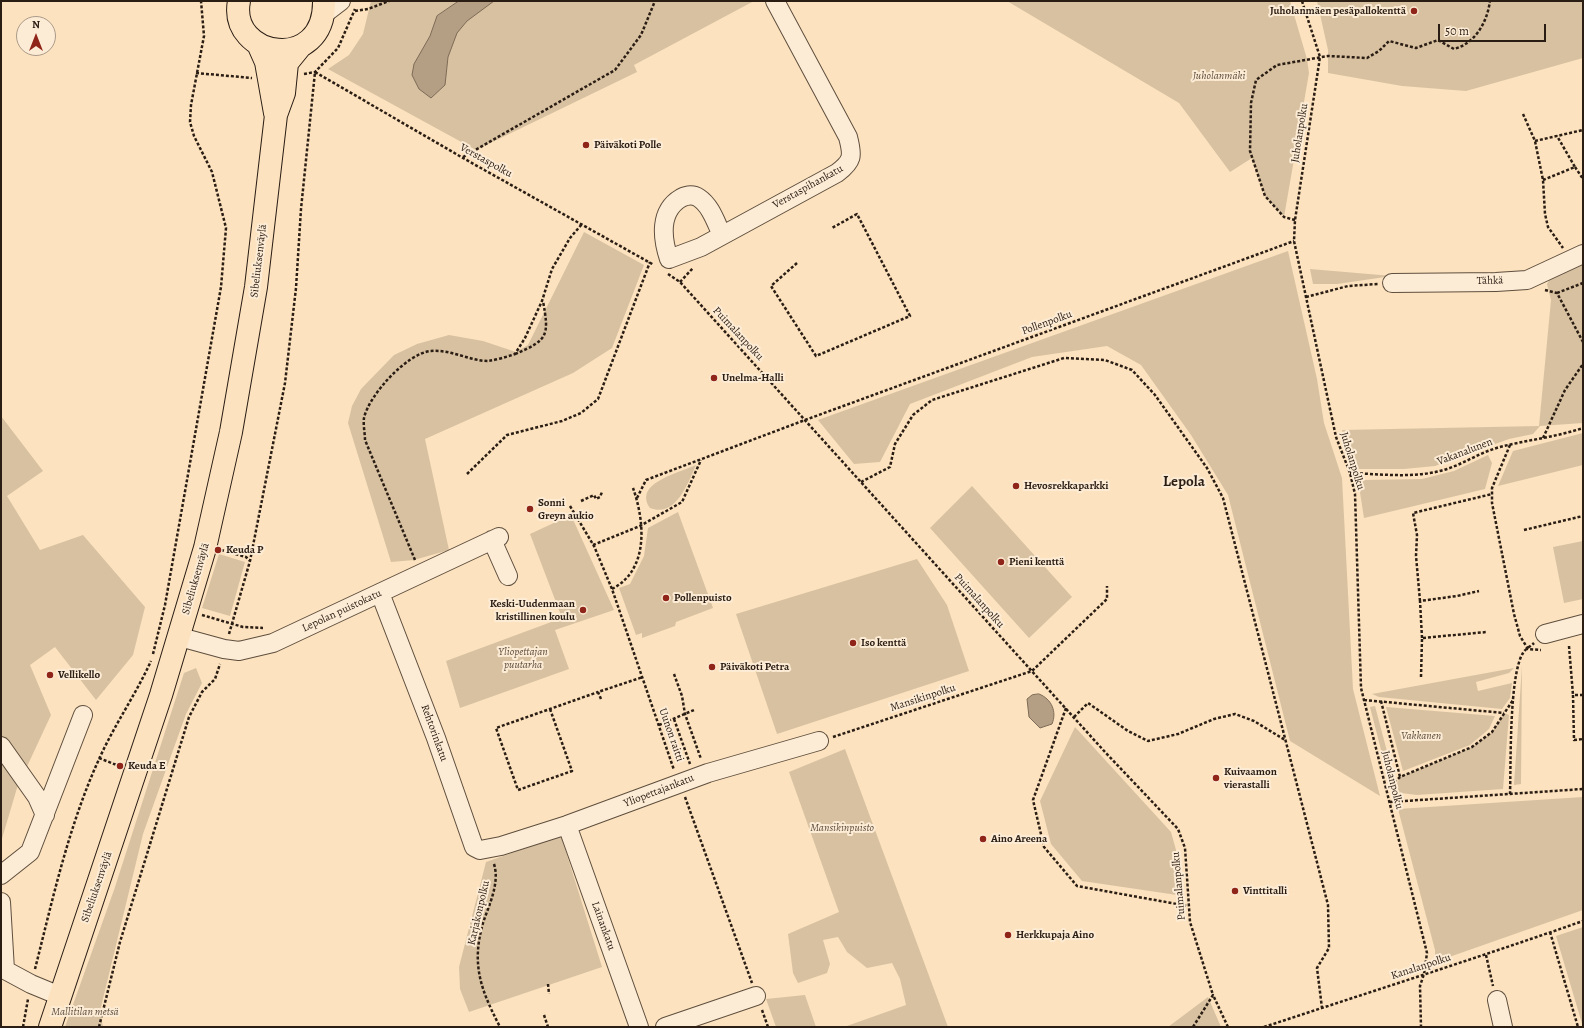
<!DOCTYPE html>
<html>
<head>
<meta charset="utf-8">
<style>
  body { margin:0 }
  #map { position:relative; width:1584px; height:1028px; overflow:hidden; background:#fce2be; font-family:Alegreya,serif }
  canvas { display:block }
  .frame { position:absolute; inset:0; border:2px solid #2a1d14; pointer-events:none }
  .north { position:absolute; left:16px; top:16px; width:40px; height:40px; box-sizing:border-box; background:#fdecd5; border:1px solid #a99988; border-radius:50%; rotate:0deg; font-size:11px; font-weight:700; line-height:16px; text-align:center; color:#2a1d14 }
  .north::after { content:''; display:block; margin:auto; width:14px; height:18px; background:#8f2418; clip-path:polygon(50% 0,100% 100%,50% 72%,0 100%) }
  .scale { position:absolute; left:1438px; top:24px; width:108px; height:18px; box-sizing:border-box; border:2px solid #2a1d14; border-top:0; padding-left:5px; font-size:12px; line-height:14px; white-space:nowrap; color:#2a1d14; -webkit-text-stroke:3px #fdecd5; paint-order:stroke }
</style>
</head>
<body>
<div id="map">
<canvas width="1584" height="1028"></canvas>
<div class="frame"></div>
<div class="north">N</div>
<div class="scale">50 m</div>
</div>
<script>
const g = document.querySelector('canvas').getContext('2d');
g.lineJoin = 'round';
function fill(path, color) {
  g.fillStyle = color;
  g.fill(path, 'evenodd');
}
function stroke(path, color, width, dash) {
  g.strokeStyle = color;
  g.lineWidth = width;
  g.lineCap = dash ? 'butt' : 'round';
  g.setLineDash(dash || []);
  g.stroke(path);
}
function drawText(font, color, halo, rows, align = 'center') {
  g.font = font + ' Alegreya,serif';
  g.lineWidth = 4;
  g.setLineDash([]);
  g.textBaseline = 'middle';
  g.strokeStyle = halo;
  g.fillStyle = color;
  for (const [text, x, y, turn = 0] of rows) {
    g.save();
    g.translate(x, y);
    g.rotate((+turn || 0) * Math.PI / 180);
    g.textAlign = isNaN(turn) ? turn : align;
    if (halo) g.strokeText(text, 0, 0);
    g.fillText(text, 0, 0);
    g.restore();
  }
}
fill(new Path2D(`
  M371,1H754L634,65L637,72L476,150L328,69L349,55L363,34Z
  M1007,1H1290L1307,59L1309,73L1284,217L1265,196L1252,158L1230,172L1179,103Z
  M1317,1H1583V58L1466,91L1402,86L1328,73V50Z
  M584,232L644,265L612,348L573,373L425,439L449,550L414,560L391,562L348,423L352,406L361,389L394,355L417,344L449,335L483,341L516,352L528,345Z
  M1288,251L1317,379L1324,423L1342,478L1353,689L1380,796L1290,741L1228,495L1191,435L1141,365L1107,346L1032,357L910,404L880,462L854,464L818,420Z
  M1583,263V423L1540,426L1533,434L1509,439L1435,466L1404,469H1353L1342,430L1539,426L1551,300L1547,284L1551,277Z
  M1310,269L1392,276L1337,284H1313Z
  M1,416L43,471L7,496L40,550L83,535L145,607L133,655L96,700L55,647L30,665L51,715L17,788L1,842Z
  M1583,433V465L1498,486L1513,451Z
  M1488,455L1492,463L1485,489L1364,518L1359,486L1364,480L1422,479L1454,471Z
  M696,465C688,483 676,518 650,508C633,483 679,473 696,465Z
  M972,486L1072,597L1029,638L930,528Z
  M678,512L713,608L676,622L675,626L642,638V633L636,635L619,588L630,584L644,556L648,528Z
  M571,515L614,610L555,630L569,669L460,708L446,661L562,618L530,534Z
  M1583,541V599L1564,603L1553,547Z
  M219,554L245,562L230,616L202,608Z
  M917,559L947,605L969,671L777,734L736,614Z
  M1522,666L1521,784L1514,785Z
  M196,668L202,683L186,714L143,834L100,1011L103,1027H65L114,890L184,673Z
  M1514,668L1509,673L1476,682L1478,691L1512,683L1510,698L1502,709L1379,697L1372,694Z
  M1375,706L1393,774L1388,777L1370,707Z
  M1386,707L1495,716L1489,729L1470,745L1403,771Z
  M1504,713L1509,715L1503,789L1417,795L1393,792L1400,777L1472,747L1492,732Z
  M1075,727L1171,832L1176,850L1177,895L1082,881L1051,844L1040,801Z
  M845,749L948,1027H844L906,1005L900,979L892,963L867,968L847,952L838,937L823,940L830,964L827,973L798,983L793,973L788,934L839,912L789,772Z
  M1583,797V910L1435,962V950L1398,809Z
  M561,836L602,967L469,1012L460,989L459,967L486,862Z
  M1583,927V1027L1556,936Z
  M805,995L816,1027H776L766,999Z
  M1208,997L1221,1027H1168Z`), '#d8c1a1');
const water = new Path2D(`
  M459,1H494L467,21L457,33L448,57L445,85L431,98L419,89L412,75L414,64L430,36L437,16Z
  M1039,694C1052,699 1057,712 1052,724L1040,728L1029,717L1027,699L1032,695Z`);
fill(water, '#b59f84');
stroke(water, '#7d6b57', 1);
const minor = new Path2D(`
  M324,14L341,1
  M722,235C716,223 711,206 699,198C693,194 687,195 681,198C659,211 662,238 669,259L701,247L837,173C853,161 853,156 848,137L775,1
  M1392,283L1496,282L1527,280L1583,254
  M492,540L508,576
  M380,593L436,738L474,847L480,850L501,846L567,825L708,773L819,741
  M1545,634L1583,624
  M180,637L224,649L239,651L273,643L499,537
  M1,746L37,797L45,815
  M567,825L639,1027
  M1,875L30,852L83,715
  M1,902L5,970L31,984L60,996
  M1497,1000L1503,1027
  M665,1027L756,996`);
const major = new Path2D(`
  M239,1C228,58 325,74 324,1
  M258,44L266,62L275,113
  M50,1027L161,695L205,548L231,432L256,287L276,115L284,93L287,63L300,47`);
stroke(minor, '#5e4e3e', 20);
stroke(major, '#2a1d14', 24);
stroke(new Path2D(`
  M1302,1L1320,57L1295,220L1294,241L1336,437L1350,473L1355,494L1361,688L1427,953L1424,974L1420,986L1421,1027
  M355,11L368,9L389,1
  M196,73L252,78
  M304,74L315,72L338,48L355,9
  M1523,114L1535,141L1543,180L1545,214L1548,227L1563,248
  M1535,141L1583,130
  M463,157L615,70L641,35L655,1
  M1575,167L1583,179
  M1543,180L1575,167L1557,136
  M1295,220L1284,217L1265,196L1250,151L1251,103L1256,80L1277,65L1328,56L1367,58L1379,51L1389,41L1416,48L1438,40L1454,49C1476,43 1487,22 1490,1
  M797,263L771,286L816,356L910,316L857,214L832,228
  M668,274L680,282L1105,752L1178,829L1185,848L1190,922L1213,995
  M680,282L693,268
  M1545,290L1557,293L1583,342
  M1557,293L1583,283
  M1306,297L1348,286L1378,284
  M515,354C549,340 549,335 543,301
  M1543,438L1565,390L1583,364
  M1510,445L1492,488V503L1514,614L1520,636L1528,649L1541,650
  M1350,473C1382,474 1416,479 1447,469C1465,463 1481,452 1500,447C1527,440 1556,437 1583,428
  M467,474L507,435L562,421L581,413L598,399L650,262
  M861,482L890,467L895,444L913,415L932,400L1064,358L1105,360L1132,370L1155,395L1207,468L1223,498L1328,905L1329,948L1317,968L1322,1008
  M637,498L646,480L805,420L1294,241
  M581,501L594,495L596,499L600,497L602,492
  M570,506L594,546L612,589L674,770
  M1524,530L1583,516
  M593,545L640,526L682,502L701,460
  M221,550L246,557L250,561
  M415,560L365,440C365,433 363,425 364,418C369,395 407,353 431,351C450,349 470,361 488,361C496,360 506,357 515,354L525,338L542,301L552,269L570,238L582,224
  M612,589C649,570 645,522 633,488
  M1420,601L1416,556L1417,535L1413,513L1492,494
  M202,615L243,627L263,628
  M229,634L250,561L285,383L296,288L301,209L315,72L463,158L654,265
  M1422,638L1420,601L1457,596L1479,591
  M1569,646L1573,695
  M153,654L165,605L221,287L226,228L212,172L194,136L190,122L191,105L204,36L201,1
  M674,674L682,696L685,714L701,759
  M1421,677L1422,638L1487,632
  M1583,695H1573L1574,740L1583,739
  M601,699L598,692L643,677
  M1364,700L1504,713
  M1381,701L1400,777
  M1066,708L1033,800L1044,847L1077,886L1188,906
  M550,709L572,771L518,790L496,728L598,692
  M1074,717L1088,703L1128,731L1148,741L1178,734L1214,719L1235,714L1254,721L1285,740
  M674,719L690,764
  M659,725L694,710
  M833,737L1032,671L1107,599V586
  M99,758L119,766
  M1387,789L1400,777L1472,747L1492,732L1513,700
  M1510,794C1511,764 1509,675 1523,653C1525,649 1531,646 1534,643
  M685,797L752,983
  M1390,802L1583,789
  M494,864C500,883 489,905 483,923C471,965 481,990 500,1027
  M1550,932L1578,1027
  M1486,955L1493,986
  M35,969C53,898 69,824 100,757C115,724 136,694 151,661
  M548,984L549,994
  M762,1010L768,1027
  M544,1015L548,1027
  M23,1027L28,999
  M99,1027L120,942L189,717L202,692L215,679L220,664
  M1193,1027L1213,995L1228,1027
  M1264,1027C1370,992 1477,958 1583,921`), '#2a1d14', 2.5, [3, 2]);
stroke(minor, '#fdecd5', 18);
stroke(major, '#fce2be', 22);
for (const [x, y, r, color] of [
  [1414,11,4,"#8f2418"],
  [586,145,4,"#8f2418"],
  [714,378,4,"#8f2418"],
  [1016,486,4,"#8f2418"],
  [530,509,4,"#8f2418"],
  [218,550,4,"#8f2418"],
  [1001,562,4,"#8f2418"],
  [666,598,4,"#8f2418"],
  [583,610,4,"#8f2418"],
  [853,643,4,"#8f2418"],
  [712,667,4,"#8f2418"],
  [50,675,4,"#8f2418"],
  [120,766,4,"#8f2418"],
  [1216,778,4,"#8f2418"],
  [983,839,4,"#8f2418"],
  [1235,891,4,"#8f2418"],
  [1008,935,4,"#8f2418"]
]) {
  const dot = new Path2D();
  dot.arc(x, y, r, 0, 2 * Math.PI);
  g.fillStyle = color;
  g.fill(dot);
  stroke(dot, '#fdecd5', 1.5);
}
drawText('bold 11px', '#2a1d14', '#fdecd5', [
  ["Juholanmäen pesäpallokenttä",1406,11,"right"],
  ["Päiväkoti Polle",594,145],
  ["Unelma-Halli",722,378],
  ["Hevosrekkaparkki",1024,486],
  ["Sonni",538,503],
  ["Greyn aukio",538,516],
  ["Keuda P",226,550],
  ["Pieni kenttä",1009,562],
  ["Pollenpuisto",674,598],
  ["Keski-Uudenmaan",575,604,"right"],
  ["kristillinen koulu",575,617,"right"],
  ["Iso kenttä",861,643],
  ["Päiväkoti Petra",720,667],
  ["Vellikello",58,675],
  ["Keuda E",128,766],
  ["Kuivaamon",1224,772],
  ["vierastalli",1224,785],
  ["Aino Areena",991,839],
  ["Vinttitalli",1243,891],
  ["Herkkupaja Aino",1016,935]
], 'left');
drawText('italic 11px', '#5e4e3e', '#fdecd5', [
  ["Juholanmäki",1219,76],
  ["Yliopettajan",523,652],
  ["puutarha",523,665],
  ["Vakkanen",1421,736],
  ["Mansikinpuisto",842,828],
  ["Mallitilan metsä",85,1012]
]);
drawText('11px', '#2a1d14', '#fdecd5', [
  ["Juholanpolku",1300,133,-81],
  ["Verstaspolku",486,161,29],
  ["Verstaspihankatu",808,187,-29],
  ["Sibeliuksenväylä",259,261,-83],
  ["Tähkä",1490,281,-1],
  ["Pollenpolku",1047,323,-20],
  ["Puimalanpolku",738,334,47],
  ["Vakanalunen",1465,452,-21],
  ["Juholanpolku",1352,461,73],
  ["Sibeliuksenväylä",196,579,-74],
  ["Puimalanpolku",979,601,48],
  ["Lepolan puistokatu",342,611,-25],
  ["Mansikinpolku",923,698,-18],
  ["Rehtorinkatu",434,733,70],
  ["Uunon raitti",671,735,71],
  ["Juholanpolku",1392,780,76],
  ["Yliopettajankatu",659,791,-21],
  ["Puimalanpolku",1179,886,-95],
  ["Sibeliuksenväylä",97,887,-71],
  ["Karjakonpolku",479,913,-77],
  ["Lainankatu",603,926,70],
  ["Kanalanpolku",1421,967,-18]
]);
drawText('bold 15px', '#2a1d14', '#fdecd5', [
  ["Lepola",1184,482]
]);
</script>
</body>
</html>
